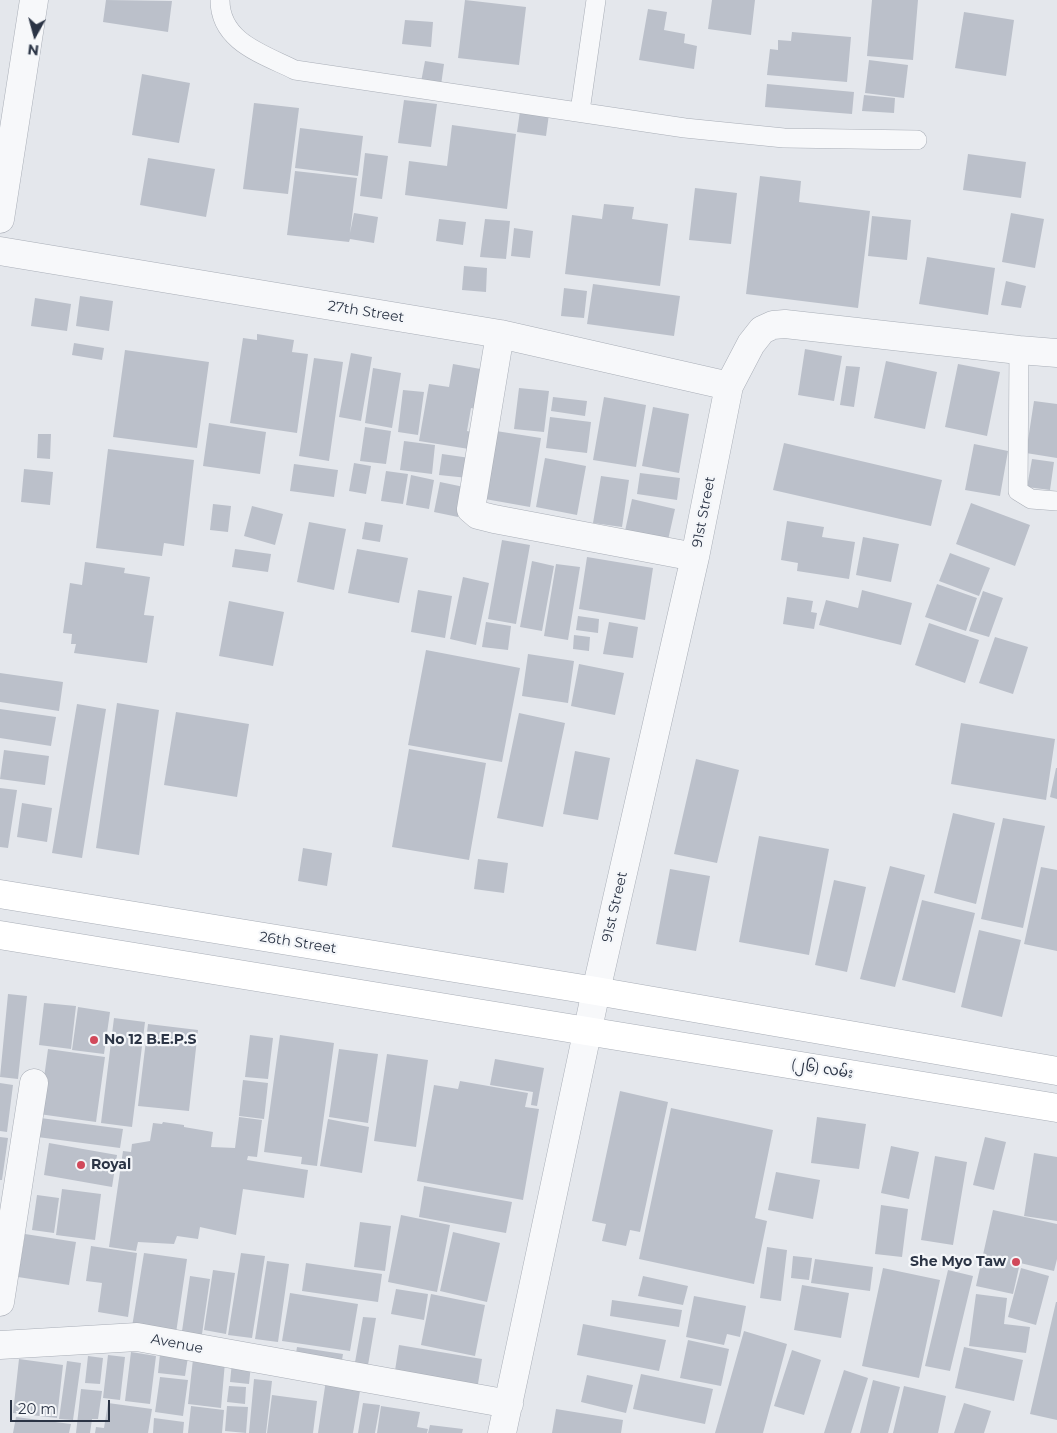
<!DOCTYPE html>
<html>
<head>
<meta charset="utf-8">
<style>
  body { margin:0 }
  #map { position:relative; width:1057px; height:1433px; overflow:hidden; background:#e4e7ec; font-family:Montserrat,sans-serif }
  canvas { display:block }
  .north { position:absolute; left:10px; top:10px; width:50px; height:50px; -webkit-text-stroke:4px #f4f6f9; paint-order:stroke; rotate:187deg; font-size:14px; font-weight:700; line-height:20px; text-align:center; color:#2b3445 }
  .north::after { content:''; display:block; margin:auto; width:18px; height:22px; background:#2b3445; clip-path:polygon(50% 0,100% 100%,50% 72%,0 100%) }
  .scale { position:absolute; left:10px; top:1400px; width:100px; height:22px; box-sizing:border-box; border:2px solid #2b3445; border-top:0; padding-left:6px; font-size:15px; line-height:18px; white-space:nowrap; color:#2b3445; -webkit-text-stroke:4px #f4f6f9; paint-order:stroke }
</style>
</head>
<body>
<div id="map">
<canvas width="1057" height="1433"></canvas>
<div class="north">N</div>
<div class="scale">20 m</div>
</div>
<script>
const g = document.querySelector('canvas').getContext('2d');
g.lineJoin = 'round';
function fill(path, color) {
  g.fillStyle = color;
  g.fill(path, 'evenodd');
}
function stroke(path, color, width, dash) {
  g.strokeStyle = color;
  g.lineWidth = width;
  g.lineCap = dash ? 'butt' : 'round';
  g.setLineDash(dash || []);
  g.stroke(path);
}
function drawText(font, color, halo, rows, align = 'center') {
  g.font = font + ' Montserrat,"Noto Sans Myanmar",sans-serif';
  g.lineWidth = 4.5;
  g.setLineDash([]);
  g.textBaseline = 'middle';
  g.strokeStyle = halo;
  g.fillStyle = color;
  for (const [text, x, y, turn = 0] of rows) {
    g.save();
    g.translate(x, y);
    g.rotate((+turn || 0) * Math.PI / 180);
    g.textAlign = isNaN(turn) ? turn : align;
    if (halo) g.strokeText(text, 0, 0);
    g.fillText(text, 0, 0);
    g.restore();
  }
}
fill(new Path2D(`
  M106,0L172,1L168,32L103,22Z
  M465,0L526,7L519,65L458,58Z
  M712,0H755L751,35L708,29Z
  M872,0H918L913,60L867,56Z
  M648,9L667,12L664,30L685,34L684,43L697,46L694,69L639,60Z
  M964,12L1014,20L1006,76L955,68Z
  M405,20L433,22L431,47L402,44Z
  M792,32L851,37L847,82L767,75L770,49L778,50V40L791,41Z
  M869,60L908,65L904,98L865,93Z
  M425,61L444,64L441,85L421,82Z
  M142,74L190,83L179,143L132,135Z
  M767,84L854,92L852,114L765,107Z
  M864,95L895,98L894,113L862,111Z
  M404,100L437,104L431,147L398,143Z
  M254,103L299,108L288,194L243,189Z
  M520,111L549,114L546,136L517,132Z
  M452,125L516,134L507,209L405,195L409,161L447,166Z
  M300,128L363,136L358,176L295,168Z
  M365,153L388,156L382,199L360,196Z
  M968,154L1026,162L1021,198L963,190Z
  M148,158L215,169L206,217L140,205Z
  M295,171L357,178L350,233L354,213L378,217L374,243L350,239L349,242L287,235Z
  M760,176L801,181L799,202L870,211L858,308L746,294Z
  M695,188L737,193L731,244L689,240Z
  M604,204L634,207L632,219L668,224L660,286L565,274L572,215L602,219Z
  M1011,213L1044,219L1035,268L1002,262Z
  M872,216L911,220L907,260L868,256Z
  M439,219L466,222L463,245L436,241Z
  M485,219L510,221L506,259L480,257Z
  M514,228L533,231L530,258L511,256Z
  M927,257L995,268L988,315L919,304Z
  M464,266L487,268L486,292L462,290Z
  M1006,281L1026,286L1021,308L1001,305Z
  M593,284L680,296L674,336L587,324Z
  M564,288L587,291L584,318L561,316Z
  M80,296L113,301L109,331L76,326Z
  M35,298L71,304L67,331L31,326Z
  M257,334L294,340L292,352L308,354L297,433L230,423L243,338L257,340Z
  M74,343L104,348L102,360L72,355Z
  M805,349L842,356L834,401L798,395Z
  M125,350L209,362L197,448L113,437Z
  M351,353L372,357L361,421L339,417Z
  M314,358L343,362L329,461L299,456Z
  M886,361L937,372L925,429L874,418Z
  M453,364L486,370L479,410L471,408L467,431L472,432L469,449L419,441L429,384L449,387Z
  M958,364L1000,372L987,436L945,427Z
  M846,366L860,367L854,407L840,405Z
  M373,368L401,373L392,428L365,423Z
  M519,388L549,391L544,432L514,429Z
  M403,390L424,392L418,435L398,432Z
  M553,397L587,401L585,416L551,411Z
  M604,397L646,405L636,467L593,460Z
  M1034,401L1057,404V458L1026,453Z
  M653,407L689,414L679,473L642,466Z
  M550,417L591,422L587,453L546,448Z
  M209,423L266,432L260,474L203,466Z
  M365,427L391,431L386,464L360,461Z
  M496,431L541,438L530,507L485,499Z
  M38,434H51L50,459L37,458Z
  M404,441L435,445L432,474L400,470Z
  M784,443L942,480L931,526L773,490Z
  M974,444L1008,451L1000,496L965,490Z
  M108,449L194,460L184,546L164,543L162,556L96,548Z
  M442,454L470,458L468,478L439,475Z
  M545,458L586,466L577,515L536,507Z
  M1032,459L1054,462L1050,490L1027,487Z
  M354,463L371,466L366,494L349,491Z
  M294,464L338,470L334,497L290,491Z
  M24,469L53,472L50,505L21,502Z
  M386,471L408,474L403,504L381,501Z
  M640,473L680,478L677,500L637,494Z
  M411,475L434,480L429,509L406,505Z
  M601,476L629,480L622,527L593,523Z
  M440,482L464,487L458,517L434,512Z
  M632,499L675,509L668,540L625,531Z
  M971,503L1030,525L1015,566L956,544Z
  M213,504L231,506L228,532L210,530Z
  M252,506L283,514L275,545L244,536Z
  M787,521L824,527L822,537L855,542L849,579L797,571L798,563L781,560Z
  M309,522L346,529L334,590L297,582Z
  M365,522L383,525L380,542L362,539Z
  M863,537L899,544L891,582L856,575Z
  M502,540L530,545L516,624L488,619Z
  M235,549L271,554L268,572L232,567Z
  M357,549L408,558L399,603L348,593Z
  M950,553L990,568L979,596L939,581Z
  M587,557L653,568L645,620L579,609Z
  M532,561L554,566L542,631L520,627Z
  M85,562L125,568L124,573L150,577L144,615L154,616L147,663L74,653L76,644H71L72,634L63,633L70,583L82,585Z
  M556,564L580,567L568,640L544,636Z
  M463,577L489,583L476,645L450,639Z
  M937,584L977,598L966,631L925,617Z
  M418,590L452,596L445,638L411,632Z
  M862,590L912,603L901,645L819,625L826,600L858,608Z
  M983,591L1003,598L989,637L969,631Z
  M787,597L813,601L811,612L817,613L814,629L783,624Z
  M229,601L284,612L273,666L219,656Z
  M578,616L599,619L598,633L576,630Z
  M486,622L511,626L508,650L482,647Z
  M609,622L638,627L633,658L603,654Z
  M929,623L979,640L965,683L915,665Z
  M574,635L590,637L589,651L573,649Z
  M995,637L1028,647L1013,694L979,683Z
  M426,650L520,668L502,762L408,745Z
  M528,654L574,661L568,703L522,696Z
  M579,664L624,673L615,715L571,706Z
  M0,673L63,682L59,711L0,702Z
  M117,703L159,710L139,855L96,848Z
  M77,704L106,709L82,858L52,853Z
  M0,709L56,717L51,746L0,738Z
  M176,712L249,724L237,797L164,785Z
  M519,713L565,723L543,827L497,818Z
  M961,723L1055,739L1046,800L951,784Z
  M409,749L486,763L469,860L392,847Z
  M4,750L49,756L45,785L0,779Z
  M575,751L610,758L598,820L563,814Z
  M696,759L739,770L717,863L674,854Z
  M1056,768H1057V799L1050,797Z
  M0,788L17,790L8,848L0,847Z
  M22,803L52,808L47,842L17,837Z
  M953,813L995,823L976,904L934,893Z
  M1003,818L1045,826L1023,928L981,919Z
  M759,836L829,849L809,955L739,942Z
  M303,848L332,853L327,886L298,881Z
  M478,859L508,863L504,893L474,889Z
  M890,866L925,875L895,987L860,979Z
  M1041,867L1057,870V951L1024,944Z
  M670,869L710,876L696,951L656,944Z
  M834,880L866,887L847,972L815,965Z
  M922,900L975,913L955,993L902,980Z
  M979,930L1021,940L1002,1017L961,1007Z
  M8,994L27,996L18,1079L0,1077Z
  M44,1003L76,1006L71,1049L39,1045Z
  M78,1007L110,1012L104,1054L72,1050Z
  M114,1018L145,1022L132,1127L101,1123Z
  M148,1024L198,1030L189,1111L138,1106Z
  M250,1035L273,1038L268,1079L245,1077Z
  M280,1035L334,1043L317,1166L301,1164L302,1157L264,1152Z
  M48,1049L105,1057L96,1122L39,1114Z
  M339,1049L378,1054L368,1123L329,1117Z
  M387,1054L428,1060L416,1147L374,1141Z
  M495,1059L544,1068L537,1106L531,1105L533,1092L490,1085Z
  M243,1080L268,1083L264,1119L239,1116Z
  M460,1081L528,1093L525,1107L539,1109L523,1200L417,1181L434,1085L458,1089Z
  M0,1083L13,1085L7,1132L0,1131Z
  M620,1091L668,1102L640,1232L630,1230L626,1246L602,1241L606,1224L592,1221Z
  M671,1108L773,1130L755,1218L767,1221L754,1284L639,1259Z
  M33,1117L123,1129L120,1148L30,1136Z
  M239,1117L262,1120L257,1157L248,1156L247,1160L308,1170L304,1198L243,1189L236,1235L200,1227L198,1239L177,1236L174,1244L138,1242L136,1251L109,1247L123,1151L131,1152L132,1144L150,1141L153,1123L162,1124L163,1122L184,1125V1127L213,1132L211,1147L235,1148Z
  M817,1117L866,1124L859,1169L811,1163Z
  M328,1119L369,1127L362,1173L320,1166Z
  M0,1137L8,1138L2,1180H0Z
  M985,1137L1006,1142L994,1190L973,1185Z
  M49,1143L117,1155L112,1187L44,1175Z
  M891,1146L919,1152L909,1199L881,1193Z
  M1034,1153L1057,1157V1221L1024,1216Z
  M935,1156L967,1162L953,1245L921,1240Z
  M776,1172L820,1180L813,1219L768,1210Z
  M424,1186L512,1202L506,1233L419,1217Z
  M62,1189L101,1194L95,1240L56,1235Z
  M37,1195L59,1198L54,1233L32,1230Z
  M881,1205L908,1209L902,1257L875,1254Z
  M993,1210L1057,1224V1259L1054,1271L1020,1263L1013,1294L976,1286Z
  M401,1215L450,1225L437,1292L388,1282Z
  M360,1222L391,1226L385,1271L354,1267Z
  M453,1232L500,1243L487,1302L440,1291Z
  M25,1234L76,1242L69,1285L18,1277Z
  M91,1246L137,1253L128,1317L98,1312L102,1283L86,1281Z
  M767,1247L787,1250L781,1301L760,1298Z
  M144,1253L187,1259L176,1333L132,1327Z
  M241,1253L265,1256L252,1338L228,1335Z
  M793,1256L812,1258L809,1280L791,1278Z
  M815,1259L873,1267L870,1291L811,1283Z
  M267,1261L289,1264L278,1342L255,1339Z
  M306,1263L382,1274L378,1302L302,1291Z
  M883,1268L940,1280L919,1378L862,1366Z
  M1021,1268L1049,1276L1036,1325L1008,1317Z
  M213,1270L235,1273L226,1334L204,1330Z
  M948,1270L973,1276L950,1371L925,1366Z
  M190,1276L210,1279L201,1341L181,1338Z
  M643,1276L688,1286L683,1305L638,1296Z
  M802,1285L849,1293L841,1338L794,1330Z
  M396,1289L428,1294L424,1320L391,1314Z
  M290,1293L358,1304L350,1351L282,1341Z
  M431,1294L485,1305L475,1356L421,1345Z
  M976,1294L1007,1298L1004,1324L1030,1327L1026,1353L969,1346Z
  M694,1296L746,1306L740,1337L727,1334L724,1345L686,1337Z
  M612,1300L682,1310L679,1327L610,1316Z
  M1056,1302H1057V1420L1030,1414Z
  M363,1317L376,1318L367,1371L354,1368Z
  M583,1324L666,1340L659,1371L577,1355Z
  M744,1331L787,1344L763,1433H715Z
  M688,1340L729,1349L721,1386L680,1378Z
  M399,1345L482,1359L477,1390L394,1377Z
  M297,1347L343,1354L341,1366L295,1359Z
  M964,1347L1023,1360L1014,1401L955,1388Z
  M792,1350L821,1360L804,1415L774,1406Z
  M131,1352L156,1356L150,1404L125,1401Z
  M160,1354L188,1357L185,1376L158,1373Z
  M108,1355L125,1357L120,1400L103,1398Z
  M88,1356L103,1358L100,1384L85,1383Z
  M19,1359L63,1365L57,1418L13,1413Z
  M193,1359L225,1362L221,1408L188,1404Z
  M67,1361L81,1363L73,1420L59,1419Z
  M232,1362L251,1365L249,1384L230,1382Z
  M844,1370L868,1378L851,1433H824Z
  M641,1374L713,1389L705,1424L633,1409Z
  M587,1375L633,1385L626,1413L581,1402Z
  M160,1377L188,1380L183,1416L155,1412Z
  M254,1379L272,1381L266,1433H249Z
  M326,1380L361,1385L353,1433H318Z
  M873,1380L900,1387L888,1433H860Z
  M229,1386L246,1387L245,1404L227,1402Z
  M904,1386L946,1396L938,1433H893Z
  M81,1389L102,1391L98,1419H92L90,1433H76Z
  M272,1395L317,1401L313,1433H267Z
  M108,1403L152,1409L148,1433H95L96,1427L104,1428Z
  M363,1403L380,1405L375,1433H358Z
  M964,1403L991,1411L984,1433H954Z
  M191,1406L224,1410L222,1433H188Z
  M227,1406L248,1407L246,1433L225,1431Z
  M381,1406L420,1412L417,1427L428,1429L427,1433H377Z
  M556,1409L623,1420L621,1433H552Z
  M16,1417L71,1424L69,1433H13Z
  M154,1418L184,1422L183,1433H153Z
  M430,1425L463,1429L462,1433H428Z`), '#bbc0ca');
const service = new Path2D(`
  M220,0C220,42 263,54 295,70L685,128L784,138L917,140
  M580,111L596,0
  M1019,350L1018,491L1031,499L1057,501`);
const minor = new Path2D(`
  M0,251L500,334L729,386
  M500,334L471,509L478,515L494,519L695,557
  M0,1302L34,1083
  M0,1345L137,1337L509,1404
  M502,1433L596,991L695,557L729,386L751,344L762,330L773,325L785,324L1019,350L1057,353`);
const tertiary = new Path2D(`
  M0,219L34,0`);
const secondary = new Path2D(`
  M0,894L596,991L1057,1071
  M0,935L1057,1108`);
stroke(service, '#a9aeb7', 20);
stroke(minor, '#a9aeb7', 29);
stroke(tertiary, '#a9aeb7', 29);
stroke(secondary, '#a9aeb7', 29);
stroke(service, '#f7f8fa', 19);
stroke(minor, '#f7f8fa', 28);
stroke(tertiary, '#f7f8fa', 28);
stroke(secondary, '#fff', 28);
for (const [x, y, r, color] of [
  [94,1040,5,"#d1495b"],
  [81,1165,5,"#d1495b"],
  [1016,1262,5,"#d1495b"]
]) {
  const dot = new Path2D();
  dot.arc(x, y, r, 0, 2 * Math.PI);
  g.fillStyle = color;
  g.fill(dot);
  stroke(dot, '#f4f6f9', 2);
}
drawText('14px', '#2b3445', '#f4f6f9', [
  ["27th Street",366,312,9],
  ["91st Street",704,512,-79],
  ["91st Street",615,907,-77],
  ["26th Street",298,943,9],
  ["(၂၆) လမ်း",822,1069,9],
  ["Avenue",177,1344,11]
]);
drawText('bold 14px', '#2b3445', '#f4f6f9', [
  ["No 12 B.E.P.S",104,1040],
  ["Royal",91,1165],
  ["She Myo Taw",1006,1262,"right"]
], 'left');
</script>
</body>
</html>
